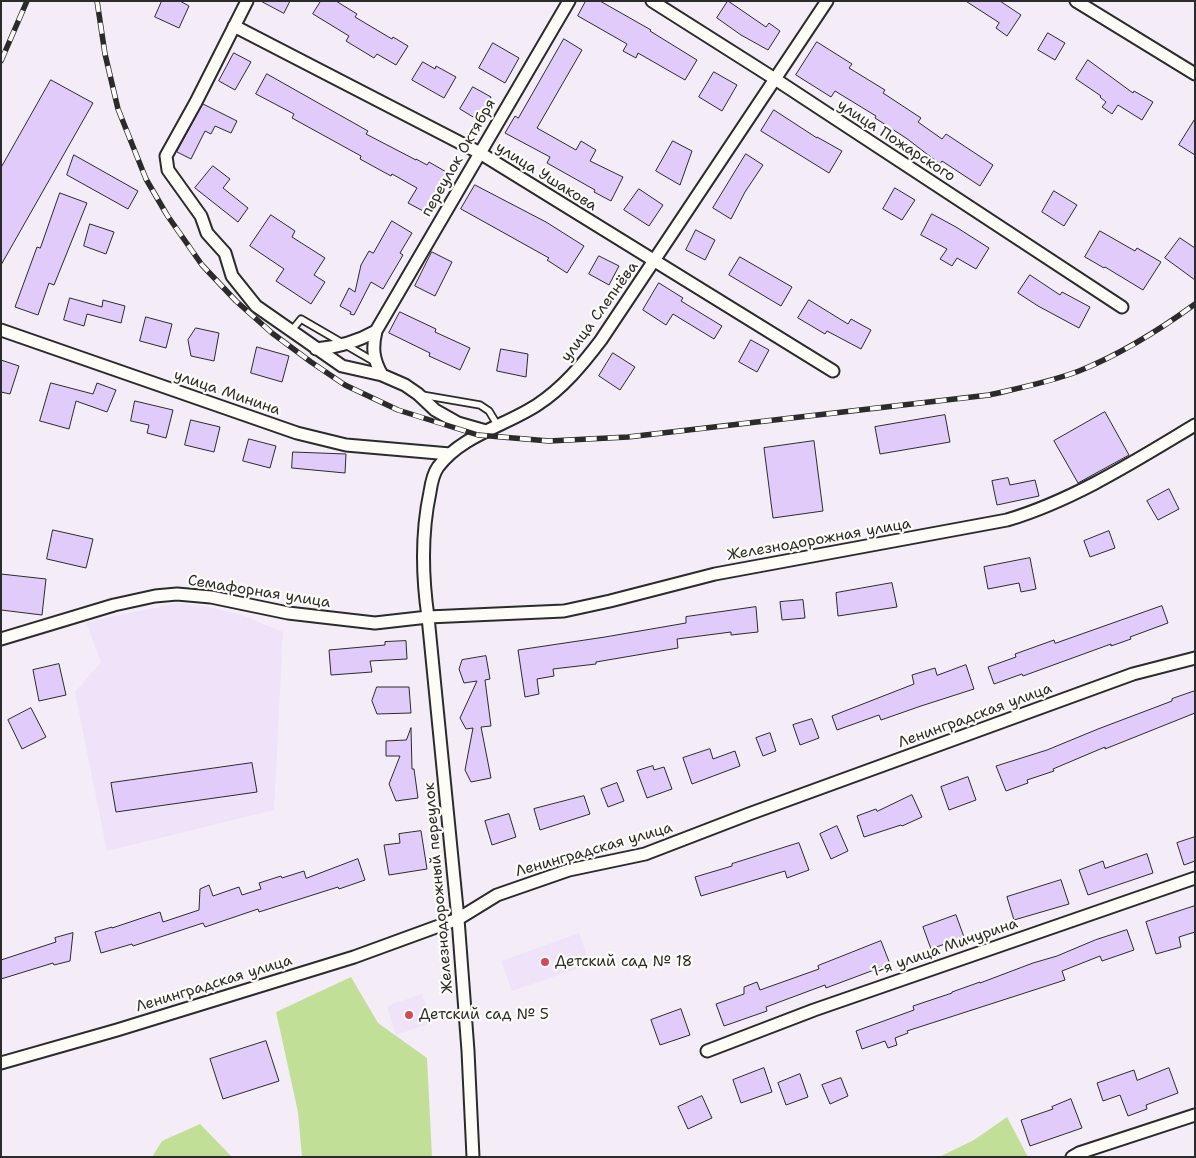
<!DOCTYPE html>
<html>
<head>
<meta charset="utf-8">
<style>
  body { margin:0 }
  #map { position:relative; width:1196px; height:1158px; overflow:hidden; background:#f4edf8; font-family:"Shantell Sans",sans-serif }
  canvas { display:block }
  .frame { position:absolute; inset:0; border:2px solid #2b2b2b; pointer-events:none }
</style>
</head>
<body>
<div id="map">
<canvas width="1196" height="1158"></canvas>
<div class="frame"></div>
</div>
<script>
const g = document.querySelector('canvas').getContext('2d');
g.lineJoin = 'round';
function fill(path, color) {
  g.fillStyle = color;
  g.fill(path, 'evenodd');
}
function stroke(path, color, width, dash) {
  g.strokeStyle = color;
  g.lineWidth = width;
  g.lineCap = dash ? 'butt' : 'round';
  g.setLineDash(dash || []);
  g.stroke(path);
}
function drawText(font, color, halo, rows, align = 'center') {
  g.font = font + ' "Shantell Sans",sans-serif';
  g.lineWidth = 4.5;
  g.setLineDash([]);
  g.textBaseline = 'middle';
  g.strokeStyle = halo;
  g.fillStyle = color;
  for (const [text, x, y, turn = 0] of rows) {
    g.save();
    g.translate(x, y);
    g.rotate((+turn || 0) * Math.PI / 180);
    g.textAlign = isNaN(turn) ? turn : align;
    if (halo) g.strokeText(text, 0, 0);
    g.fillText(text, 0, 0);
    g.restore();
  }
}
fill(new Path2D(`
  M179,603L209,607L242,615L283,632L274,810L107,851L75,692L101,662L86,622Z
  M579,933L590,964L512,991L501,961Z
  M422,994L431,1023L396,1035L387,1006Z`), '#eee3f9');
fill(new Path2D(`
  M351,977L378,1023L427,1058L432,1157H302L298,1112L276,1012Z
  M1007,1117L1028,1157H939L974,1140Z
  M200,1124L232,1157H152L162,1141Z`), '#c2df97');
const building = new Path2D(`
  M162,1H180L189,6L179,28L155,17Z
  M261,1H290L284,13Z
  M321,1H336L357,14L355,17L392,39L393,37L408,46L396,65L377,54L374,58L346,41L349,36L313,14Z
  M586,1H600L651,30L650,31L697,60L685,80L638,53L636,58L623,51L627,44L578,16Z
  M728,1L766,27L769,23L780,31L768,50L741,35L717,18Z
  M966,1H1000L1021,15L1007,36L996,28L999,23Z
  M1048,33L1065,43L1055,60L1038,50Z
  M564,39L582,50L537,128L576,150L581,141L596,150L590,161L623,177L611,201L594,192L595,190L547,163L550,157L505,133L515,116L518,118Z
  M817,42L852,64L849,68L885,90L883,93L921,118L918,122L942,139L946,134L993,165L980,186L942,161L940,164L906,138L875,118L876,116L835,91L831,97L796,75Z
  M493,43L519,58L505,83L479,68Z
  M234,53L251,62L235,90L219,81Z
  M1088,60L1133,93L1134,91L1153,102L1142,120L1118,105L1112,114L1102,107L1106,102L1100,97L1101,96L1076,79Z
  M423,62L435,69L436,66L456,77L444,98L412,80Z
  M714,72L737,85L722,111L699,97Z
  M267,74L368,131L366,134L416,160V159L427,165L429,162L448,173L425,212L408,203L417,188L392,174L391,176L360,159L361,156L292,118L294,114L256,94Z
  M51,80L93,103L1,265V168Z
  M473,87L491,97L478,120L460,109Z
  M203,104L237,121L231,133L215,126L211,134L205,131L191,159L177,152Z
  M774,110L817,138V137L842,151L829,173L761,131Z
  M1195,119V155L1179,145Z
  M673,141L692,151L680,185L656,171Z
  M746,154L763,165L745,192L731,219L713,208Z
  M74,155L138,191L128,209L67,175Z
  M213,166L230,179L223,188L248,208L238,222L195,188Z
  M475,185L546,222L584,246L567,273L547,260L549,258L461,209Z
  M895,188L915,200L902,220L883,209Z
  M639,189L663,205L649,226L624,210Z
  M1054,191L1077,205L1064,226L1042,212Z
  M60,193L87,203L54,285L49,283L38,315L15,307L37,247L40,248Z
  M932,214L956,227L989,248L976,269L957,258L952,266L940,259L947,249L921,235Z
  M271,215L295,231L292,237L325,258L314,275L325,282L311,304L276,281L284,269L250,246Z
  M392,221L412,233L400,253L403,255L383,289L371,282L354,315L350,314L351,312L340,306L349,288L355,292L361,265L369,251L373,253Z
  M90,224L114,232L106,254L84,246Z
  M696,230L715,240L705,260L686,250Z
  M1100,231L1135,251L1137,248L1161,262L1143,290L1105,267L1104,268L1085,257Z
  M1180,238L1195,248V280L1165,258Z
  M432,252L452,262L435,296L415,286Z
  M599,256L619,266L609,285L589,274Z
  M740,257L792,287L781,306L729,275Z
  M1030,275L1060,295L1062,292L1090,307L1079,328L1038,306L1018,293Z
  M659,283L683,298L681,301L722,326L714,339L673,314L666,325L643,310Z
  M70,298L102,307L103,300L125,306L121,323L87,314L84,326L64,320Z
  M809,300L848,324L851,319L871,330L861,349L827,331L825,334L798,318Z
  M400,312L436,329L435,332L470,348L460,370L429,356L430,353L389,333Z
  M146,317L172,324L166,348L140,341Z
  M196,328L219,333L214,361L191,356L188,340Z
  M751,340L769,350L757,372L739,362Z
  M257,347L289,356L282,382L251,373Z
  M501,349L528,354L526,377L497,371Z
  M613,353L635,367L620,390L599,376Z
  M1,360L19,366L10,394L1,392Z
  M51,383L93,394L97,383L116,390L107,412L76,401L69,429L40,421Z
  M135,401L173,410L166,438L147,433L149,425L131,421Z
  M1105,412L1129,455L1078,483L1054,441Z
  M945,415L950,442L880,454L875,427Z
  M191,420L220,427L214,452L185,445Z
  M249,439L276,446L270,468L243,461Z
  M814,441L823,511L773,518L764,448Z
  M293,452L346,454L345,473L292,468Z
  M1008,478L1010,485L1035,480L1039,496L997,505L992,481Z
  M1169,489L1179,509L1158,520L1147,501Z
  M53,530L93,539L86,568L47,559Z
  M1109,531L1115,548L1090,557L1084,541Z
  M1030,558L1036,589L1021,592L1019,583L988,589L984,567Z
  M1,574L46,579L42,615L1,610Z
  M892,583L897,607L838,616L836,593Z
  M803,600L805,618L782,620L780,602Z
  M1162,606L1168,623L1130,637L1131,639L1111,646V644L1023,676L1022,674L994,684L988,667L1016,657L1015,654L1054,640L1055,643Z
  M756,607L758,632L731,635V632L677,639L678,648L596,662V664L553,669L554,676L537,679L539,694L525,697L518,650L605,637L686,623V617Z
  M406,641L407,659L370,661L372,672L331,675L329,650L385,645V642Z
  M486,656L490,679L485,680L491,726L481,727L491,778L471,782L465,770L473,728L466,729L460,718L477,681L464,683L459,669L462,660Z
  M59,664L66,695L39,701L33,670Z
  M966,665L974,689L921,706L881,720L879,715L837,730L832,716L914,684L912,675L935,668L937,675Z
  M377,687H409L411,713L377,714L372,701Z
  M1195,691V713L1105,749V747L1053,769L1054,771L1027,780L1028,783L1006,791L996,766L1047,750L1098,729L1172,701V699Z
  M31,708L46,737L22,749L8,720Z
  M812,719L819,738L800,745L793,725Z
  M411,728L412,769H414L418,798L396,801L389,784L400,756H386V741L406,740Z
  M770,733L776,751L763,756L756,738Z
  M710,749L713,759L735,751L740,766L692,784L683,758Z
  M252,763L257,792L116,812L111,783Z
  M653,766L654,770L664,767L672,789L647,798L637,771Z
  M968,777L976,800L949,810L941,787Z
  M617,783L624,801L608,807L601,789Z
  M912,795L922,817L902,826L901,825L864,837L857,816L876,809L877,811Z
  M584,796L590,814L540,830L534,809Z
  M509,814L516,837L492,845L485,821Z
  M837,826L848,851L831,859L820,834Z
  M421,831L427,869L389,875L384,845L400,843L399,834Z
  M1195,837V861L1184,865L1177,843Z
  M799,843L809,870L787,878L785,871L701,896L695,877L732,866V864Z
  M1147,854L1153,873L1088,895L1079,870L1103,861L1105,868Z
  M358,859L365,880L339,889L338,887L259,912L258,909L205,927L203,923L133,946L132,944L101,953L95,932L112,927V928L160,912L163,922L199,910L200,889L209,885L213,896L239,887L242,895L261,889L259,883L281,876L282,878L304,871L306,878Z
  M1061,880L1069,904L1014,920L1007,897Z
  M1195,906V932L1179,937L1181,947L1156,954L1146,922Z
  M956,915L964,937L931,949L923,927Z
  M1127,930L1134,950L1102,961L1100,956L1062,971L1065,980L907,1031L908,1033L895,1038L897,1045L888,1048L885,1041L862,1049L856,1031L914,1010L913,1006L952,993V992L980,982V983L1033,963L1057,956L1095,940Z
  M73,933L70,961L54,965L53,963L1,979V960L56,942L55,938Z
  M881,941L890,964L826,988L825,985L766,1007L767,1011L724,1026L716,1004L744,994V987L757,982L760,990L819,969L818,966Z
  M681,1009L690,1035L660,1045L651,1020Z
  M266,1041L279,1081L223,1099L210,1059Z
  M764,1068L772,1092L741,1103L733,1080Z
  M1169,1068L1178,1093L1146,1105L1147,1109L1128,1116L1120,1095L1103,1101L1097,1083L1134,1070L1137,1080Z
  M800,1074L808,1097L786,1105L778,1083Z
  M841,1078L848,1096L830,1104L822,1085Z
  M702,1096L712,1118L688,1129L678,1107Z
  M1071,1099L1082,1128L1030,1146L1021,1120L1053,1109L1052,1107Z`);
fill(building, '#e0cbfb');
stroke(building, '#2b2b2b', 1);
const service = new Path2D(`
  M292,330L301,319L375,362
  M422,395L480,405L489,411L498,426`);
const minor = new Path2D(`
  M247,1L196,102L166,156L168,170L201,216L207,233L225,253L232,276L256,306L342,366L382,375L405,385L418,394L435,410L458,423L486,431
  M652,1L775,79L1122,307
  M1076,1L1195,74
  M234,26L480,153L833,371
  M1,330L297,433L346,445L450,454
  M376,331C372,348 373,359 382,375
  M316,349C339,347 357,342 376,331L569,1
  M1,639L114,605L155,596L177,594L211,597L288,613L375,623L428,617L564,611L610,601L715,574L1007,520C1074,500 1135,461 1195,425
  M707,1051L814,1010L1195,878
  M1,1063L117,1030L354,957L458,919L497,895L569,870L645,854L749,814L1133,674L1195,658
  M473,1157L468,1051L458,919L428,617C422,575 421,534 430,492C431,485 433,474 438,467C462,435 505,426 537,405C563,388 582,365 601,340L827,1
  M1072,1157L1079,1153L1195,1115`);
stroke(service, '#2b2b2b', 9);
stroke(minor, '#2b2b2b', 15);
stroke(service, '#fdfcf7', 5.5);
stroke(minor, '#fdfcf7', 11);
const rail = new Path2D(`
  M97,1L105,54L118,109L146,179L167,215L202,265L236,301L272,333L311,362L345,385L398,410L478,435L549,441L628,437L989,395C1019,388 1050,382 1079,371C1121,354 1158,331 1195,304
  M1,61L27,1`);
stroke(rail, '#2b2b2b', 5.5);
stroke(rail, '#fdfcf7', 4, [11]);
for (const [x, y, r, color] of [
  [545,962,5,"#d1495b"],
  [409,1015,5,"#d1495b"]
]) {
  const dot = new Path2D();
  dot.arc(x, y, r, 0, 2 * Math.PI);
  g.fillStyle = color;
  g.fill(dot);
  stroke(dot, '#fdfcf7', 2);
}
drawText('15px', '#2b2b2b', '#fdfcf7', [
  ["улица Пожарского",896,141,33],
  ["переулок Октября",459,158,-60],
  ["улица Ушакова",546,177,32],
  ["улица Слепнёва",600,312,-54],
  ["улица Минина",227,393,19],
  ["Железнодорожная улица",819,540,-10],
  ["Семафорная улица",259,592,9],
  ["Ленинградская улица",975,716,-20],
  ["Ленинградская улица",594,850,-16],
  ["Железнодорожный переулок",439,888,-95],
  ["1-я улица Мичурина",945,948,-19],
  ["Ленинградская улица",214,984,-17]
]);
drawText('15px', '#2b2b2b', '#fdfcf7', [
  ["Детский сад № 18",555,962],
  ["Детский сад № 5",419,1015]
], 'left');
</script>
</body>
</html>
